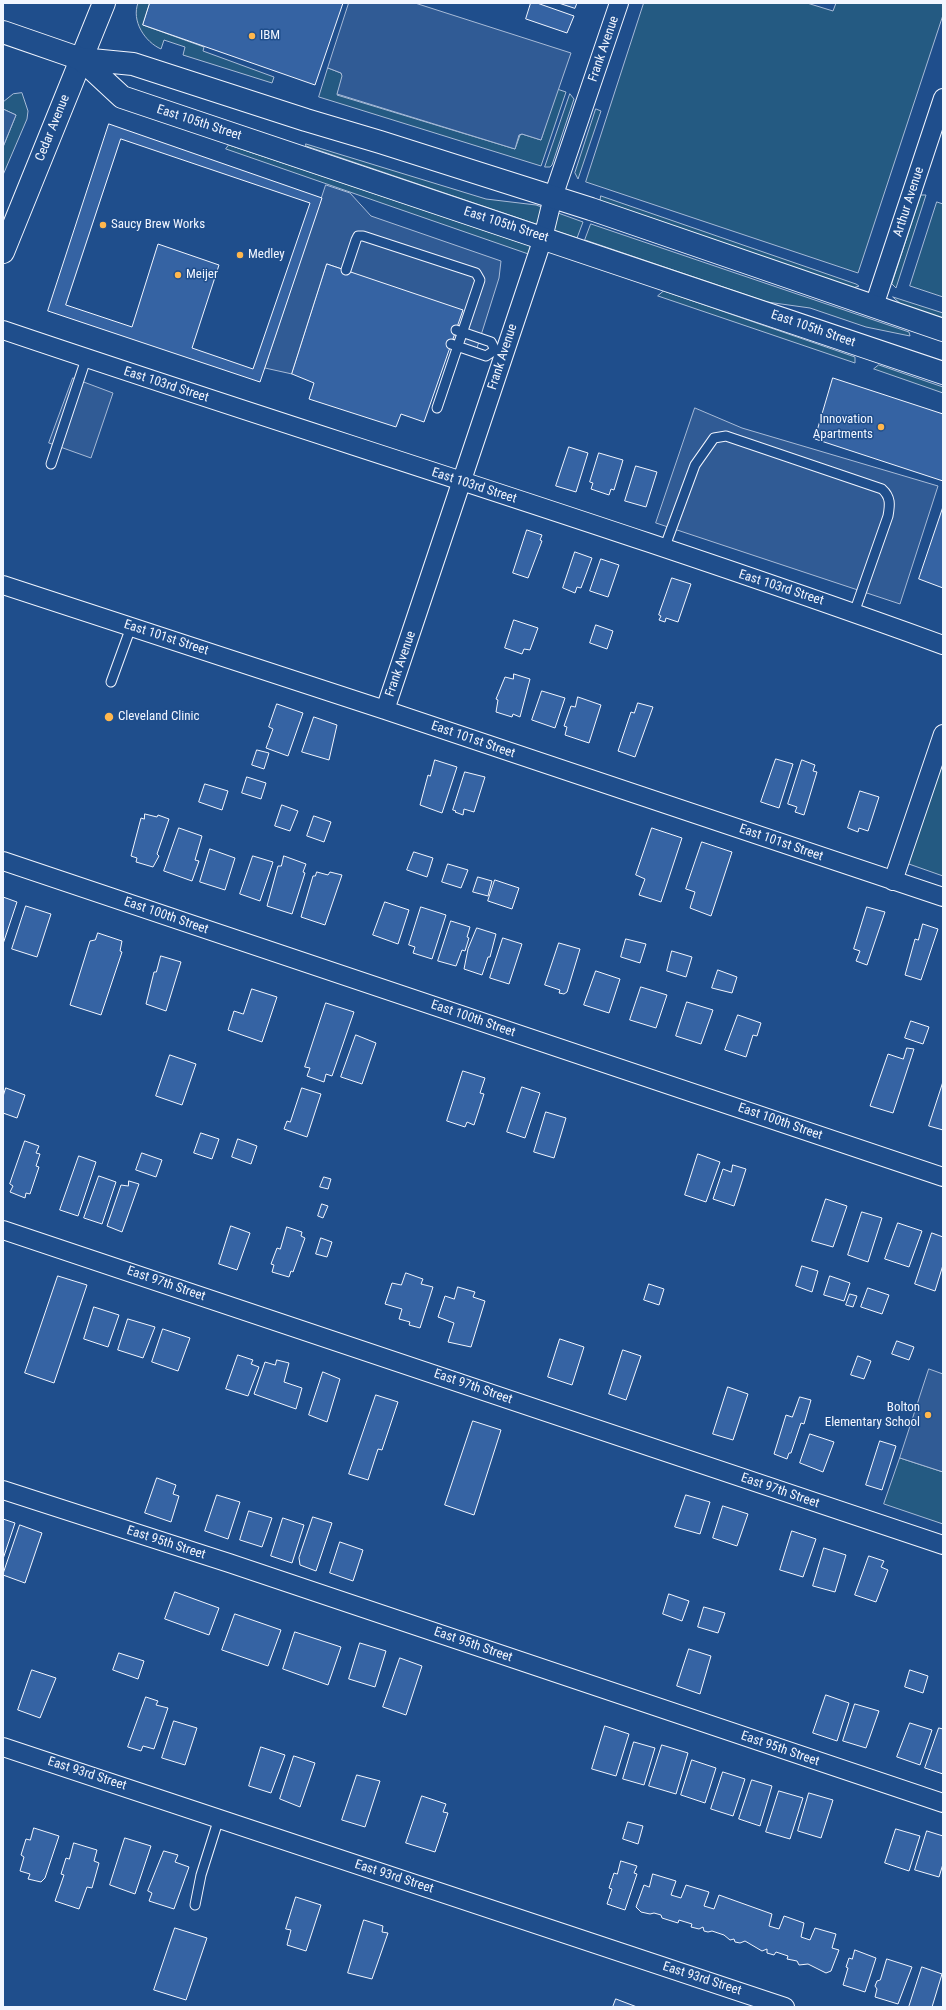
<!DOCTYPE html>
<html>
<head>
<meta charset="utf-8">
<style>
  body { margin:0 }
  #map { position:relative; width:946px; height:2010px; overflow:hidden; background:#1f4e8c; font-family:"Roboto Condensed",sans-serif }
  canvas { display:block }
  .frame { position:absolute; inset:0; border:4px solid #f2f6ff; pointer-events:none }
</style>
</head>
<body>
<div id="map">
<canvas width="946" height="2010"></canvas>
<div class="frame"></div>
</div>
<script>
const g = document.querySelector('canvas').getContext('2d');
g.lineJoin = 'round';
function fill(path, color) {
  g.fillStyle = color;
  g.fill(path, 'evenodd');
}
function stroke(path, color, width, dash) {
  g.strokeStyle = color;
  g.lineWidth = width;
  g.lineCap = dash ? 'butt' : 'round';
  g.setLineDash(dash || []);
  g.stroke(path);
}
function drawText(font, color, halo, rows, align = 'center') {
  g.font = font + ' "Roboto Condensed",sans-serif';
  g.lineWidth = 3;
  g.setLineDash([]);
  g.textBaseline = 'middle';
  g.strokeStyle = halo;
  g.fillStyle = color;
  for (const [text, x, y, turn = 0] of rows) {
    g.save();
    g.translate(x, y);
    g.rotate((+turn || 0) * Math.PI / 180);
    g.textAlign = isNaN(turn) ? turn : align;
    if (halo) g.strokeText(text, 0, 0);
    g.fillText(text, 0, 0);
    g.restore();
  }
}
const green = new Path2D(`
  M138,3H150L143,25L204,47L203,51L274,77L272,83L183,55L185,47L164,40L161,49C145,42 131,21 138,3Z
  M644,3H807L833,11L836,3H943V15L858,273L586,182Z
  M328,68L341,73L343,76L337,95L515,149L520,135L522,134L541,140L557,89L566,92L541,166L319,97Z
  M22,93L28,111L27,119L3,175V147L16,115L3,109V102L13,94Z
  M570,94L574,99L552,165L550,167H545Z
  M596,109L601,111L578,179L575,173Z
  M306,144L486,199L536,205L583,222L577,238L306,146Z
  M229,145L537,248V257L226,149Z
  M921,195H926L896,288L892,284Z
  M601,196L856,284L859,286L853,288L600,204Z
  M937,202L943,204V297L910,286Z
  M591,224L909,332L910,336L866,327L810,308L767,302L585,240Z
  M664,291L855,357V363L658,296Z
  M893,297L943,313V321L901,304Z
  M879,365L943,387V393L874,369Z
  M943,755V876L906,863Z
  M900,1458L943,1472V1524L884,1504Z`);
fill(green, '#245a82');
stroke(green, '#a8bbd7', 1);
const parking = new Path2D(`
  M349,3H415L571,53L541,140L522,134L519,135L515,149L337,94L342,76L341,73L328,68Z
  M3,106V109L16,115L3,147Z
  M326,185L350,193L371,216L501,261L499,278L477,348L452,342L351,272L327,264L292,374L265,368Z
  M73,378L113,393L91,458L49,443Z
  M695,408L742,428L938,486L900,604L656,523Z
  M929,1369L943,1374V1472L900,1458Z`);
fill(parking, '#305b95');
stroke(parking, '#a8bbd7', 1);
const building = new Path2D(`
  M150,3H343L315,85L143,25Z
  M531,3H537L574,16L567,33L526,19Z
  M559,3H577L575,8Z
  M109,124L322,198L260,382L48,311Z
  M121,139L310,203L253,369L192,348L219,265L158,244L132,327L66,305Z
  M327,264L463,310L424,422L401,414L396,427L309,399L314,383L292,374Z
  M833,378L943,414V481L815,439Z
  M569,447L588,453L576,492L556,486Z
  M599,453L623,460L614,490L611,489L609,495L591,489L593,483L590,482Z
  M636,466L657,472L646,507L625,501Z
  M943,507V588L919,579Z
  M527,530L542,535L540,540L542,541L528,578L513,573Z
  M575,552L592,558L581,588L577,587L575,593L563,588Z
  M601,559L619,565L608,597L590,591Z
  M672,578L691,584L678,622L666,618L665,622L659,620L661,616L659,615Z
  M514,620L538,628L530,650L524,649L522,654L505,648Z
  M596,625L613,631L607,649L590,643Z
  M514,674L530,679L520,717L513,714L512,717L496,712L498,700L496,699L505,677L513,679Z
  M542,691L565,698L555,728L532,720Z
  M578,697L601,705L589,743L565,735L567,727L564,726L571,706L575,707Z
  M638,703L653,707L635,757L618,751L631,712L634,713Z
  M277,704L303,713L288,756L266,748L273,729L269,727Z
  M314,717L337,725L329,760L302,752Z
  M257,750L269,753L264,769L252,765Z
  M776,759L793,764L779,808L761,802Z
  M435,760L457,767L442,813L420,805L428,775L430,776Z
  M802,760L815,765L813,771L817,772L804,815L795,812L797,807L788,804Z
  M465,772L485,777L474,812L464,809L463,815L455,812L456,811L453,810Z
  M247,777L266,783L261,799L242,793Z
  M205,784L228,791L222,810L199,802Z
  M860,791L879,797L868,831L859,828L858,832L848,828Z
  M282,805L298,811L290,831L275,826Z
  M145,814L157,817L158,815L169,819L157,854L159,856L153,867L136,862L137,858L131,856L141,818L144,819Z
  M314,816L331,822L324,842L307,836Z
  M179,828L202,836L195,860L199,861L192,881L164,871Z
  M652,828L682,838L661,902L639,895L645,879L636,875Z
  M702,842L732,852L711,916L690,908L695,892L686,889Z
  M210,849L235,858L225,890L200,882Z
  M414,852L433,858L427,877L407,870Z
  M253,856L273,862L260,901L240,894Z
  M284,856L306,864L303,872L305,873L292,914L267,906L278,866H281Z
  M448,864L468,870L461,888L442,882Z
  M317,872L328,875L330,872L342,875L325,925L301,917L313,876H315Z
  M478,877L492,881L488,896L473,892Z
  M495,880L519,888L512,909L488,901Z
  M3,897L17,902L3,944Z
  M385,902L409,910L398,944L373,935Z
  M26,906L51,914L37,957L12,949Z
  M421,907L446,915L432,959L413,953L415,947L409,945Z
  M867,907L885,912L867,965L856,961L860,951L854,949Z
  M451,921L470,927L467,937L469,938L465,951L462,950L456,966L438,961Z
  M923,924L938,929L921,980L905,975L915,939L918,940Z
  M477,928L496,934L490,957H488L482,975L464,969L468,949Z
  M98,933L122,941L120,951L122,952L101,1015L70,1005L90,941L95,940Z
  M503,938L522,944L509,984L490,978Z
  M626,939L646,944L640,963L621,957Z
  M559,943L580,949L567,992L564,994L559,993L560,990L545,985Z
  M672,951L692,957L686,977L667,971Z
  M161,956L181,962L166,1011L146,1004L154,972H156Z
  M718,970L737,977L732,993L712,988Z
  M596,971L620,979L609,1013L584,1005Z
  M641,987L667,995L656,1028L630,1020Z
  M252,989L277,997L262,1042L228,1030L234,1011L243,1014Z
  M687,1002L713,1010L701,1044L676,1036Z
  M326,1003L354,1012L332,1076L326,1074L324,1082L307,1076L310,1068L305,1067Z
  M738,1015L761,1023L757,1036L753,1035L746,1057L725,1050Z
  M911,1021L929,1027L923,1044L905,1038Z
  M356,1035L376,1043L362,1084L341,1077Z
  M907,1048L914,1049L893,1113L870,1106L888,1054L903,1059Z
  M170,1055L196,1064L182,1105L156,1096Z
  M463,1071L485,1078L480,1093L484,1094L474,1125L467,1122L465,1127L447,1121Z
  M943,1082V1130L929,1126Z
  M522,1087L540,1093L525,1138L507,1132Z
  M6,1088L25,1095L17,1118L3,1113V1097Z
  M302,1088L321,1094L307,1137L284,1129L287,1121L290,1122Z
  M546,1112L566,1118L554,1158L534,1152Z
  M201,1133L219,1139L212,1159L194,1153Z
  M238,1139L257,1146L251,1164L232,1157Z
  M25,1141L39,1146L36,1153L40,1154L36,1166L39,1167L30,1194L26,1193L25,1198L10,1192L13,1186L10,1184Z
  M142,1153L162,1160L156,1177L136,1170Z
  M698,1154L720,1162L706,1202L685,1195Z
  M79,1156L96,1162L78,1216L60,1210Z
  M733,1165L746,1169L734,1206L713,1199L723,1169L731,1172Z
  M99,1176L116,1182L102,1224L84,1218Z
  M324,1177L331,1179L328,1189L320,1187Z
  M129,1181L139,1184L122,1232L107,1226L121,1185L128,1186Z
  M826,1199L847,1206L833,1247L812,1241Z
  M322,1204L328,1206L323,1218L318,1216Z
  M862,1212L882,1218L868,1262L848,1255Z
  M898,1223L922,1231L909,1267L885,1259Z
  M231,1226L250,1233L237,1270L219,1264Z
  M287,1227L302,1232L301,1236L305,1238L293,1272L291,1271L289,1277L272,1272L274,1265L271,1264L277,1248L280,1249Z
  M932,1233L943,1237V1265L935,1291L915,1284Z
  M321,1238L332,1242L327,1257L316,1254Z
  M802,1266L818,1271L812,1292L796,1286Z
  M406,1273L423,1279L421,1284L433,1287L420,1328L409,1325L410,1322L399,1319L402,1309L385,1304L392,1283L401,1285Z
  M58,1276L87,1285L54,1383L25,1373Z
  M830,1276L850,1283L844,1301L824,1295Z
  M649,1284L664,1289L659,1305L644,1300Z
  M458,1287L475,1292L473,1297L485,1301L471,1347L448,1342L454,1323L438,1317L445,1296L454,1299Z
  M868,1288L889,1295L882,1314L861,1307Z
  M850,1294L857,1296L853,1307L846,1305Z
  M94,1307L119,1315L108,1347L84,1339Z
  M128,1319L155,1327L143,1358L118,1350Z
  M163,1329L190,1338L178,1371L152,1362Z
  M560,1339L584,1347L572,1385L548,1377Z
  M897,1341L914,1347L909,1360L892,1354Z
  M623,1350L641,1356L626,1400L609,1394Z
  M238,1355L253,1360L251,1364L259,1367L248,1396L226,1389Z
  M858,1356L871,1361L864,1379L851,1375Z
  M277,1360L289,1363L284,1382L302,1388L296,1409L254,1394L265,1362L275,1365Z
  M323,1372L340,1379L327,1422L309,1415Z
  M728,1387L748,1394L733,1440L713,1434Z
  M376,1395L398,1402L382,1450L378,1449L368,1480L349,1474Z
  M800,1397L811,1400L804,1424L801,1423L791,1453H789L787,1459L774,1454L786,1415L792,1417Z
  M473,1421L501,1430L474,1515L445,1505Z
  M810,1434L834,1442L823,1472L800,1463Z
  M880,1441L896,1446L882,1490L866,1485Z
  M157,1478L176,1485L173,1494L179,1496L171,1522L145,1513Z
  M217,1495L240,1502L228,1539L205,1531Z
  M686,1495L710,1502L700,1534L675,1527Z
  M723,1506L748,1514L737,1546L713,1538Z
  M249,1511L272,1518L262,1547L240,1540Z
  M313,1517L332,1523L316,1571L300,1565L299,1558Z
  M283,1518L304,1525L292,1563L271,1556Z
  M3,1519L15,1523L3,1559Z
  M20,1525L42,1533L25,1583L3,1575Z
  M792,1531L816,1539L803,1577L780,1570Z
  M340,1542L363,1550L353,1581L330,1573Z
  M824,1548L846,1555L835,1592L813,1586Z
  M869,1556L884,1561L881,1567L888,1570L876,1602L855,1595Z
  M175,1592L219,1608L209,1635L165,1619Z
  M669,1594L689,1601L682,1621L663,1614Z
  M704,1607L725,1613L718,1633L698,1627Z
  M235,1614L281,1630L268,1666L222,1650Z
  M295,1632L341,1647L328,1685L283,1669Z
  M360,1643L386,1651L375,1687L349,1679Z
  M689,1649L711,1656L700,1694L677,1686Z
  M119,1653L144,1661L138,1679L113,1670Z
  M400,1658L422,1666L406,1715L383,1707Z
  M32,1670L56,1678L40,1718L18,1710Z
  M910,1670L928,1676L923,1693L905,1687Z
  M826,1695L849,1703L837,1741L813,1733Z
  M146,1697L158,1701L156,1705L168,1708L154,1749L143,1746L141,1751L128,1747Z
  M855,1704L879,1711L866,1748L843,1741Z
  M174,1721L197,1728L185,1765L162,1758Z
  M910,1723L932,1730L920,1765L897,1757Z
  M605,1726L629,1734L616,1776L592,1769Z
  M939,1728L943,1729V1774L925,1768Z
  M634,1742L655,1748L644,1785L623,1779Z
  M662,1745L688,1753L676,1794L649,1786Z
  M261,1747L285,1755L271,1793L249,1786Z
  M294,1756L315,1763L300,1807L280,1799Z
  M692,1760L716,1768L705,1803L681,1795Z
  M723,1772L745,1779L733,1816L711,1809Z
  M357,1775L380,1781L365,1827L342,1820Z
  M752,1780L772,1786L760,1826L739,1819Z
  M779,1791L803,1798L790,1839L766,1832Z
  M809,1793L833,1800L821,1838L798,1831Z
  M422,1796L446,1804L443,1812L448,1813L435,1852L406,1843Z
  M628,1822L643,1826L638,1844L623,1839Z
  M34,1828L59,1836L45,1878L41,1882L28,1879L30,1874L20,1871L24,1857L21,1855L26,1839L30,1840Z
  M896,1829L920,1836L909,1871L885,1863Z
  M927,1831L943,1836V1864L939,1877L915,1870Z
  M125,1838L151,1846L135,1894L110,1885Z
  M74,1843L97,1850L94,1861L99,1863L92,1888L87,1887L79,1909L55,1901L64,1875L61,1874L66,1858L69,1859Z
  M164,1851L178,1855L175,1862L189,1867L174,1909L149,1901L152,1893L148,1891Z
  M621,1861L637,1866L634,1873L637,1874L625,1910L607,1904L612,1889L609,1888L614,1873L617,1874Z
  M653,1874L676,1881L671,1895L681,1898L686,1885L709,1892L704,1906L714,1909L719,1895L772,1914L769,1926L779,1929L784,1916L804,1923L801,1937L810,1940L815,1928L836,1934L832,1948L839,1950L831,1971L826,1973L808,1964L799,1965L797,1961L787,1959L788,1956L776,1952L774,1955L767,1953V1949L762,1951L745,1941L740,1943L735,1942L734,1939L730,1940L724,1935L712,1931L708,1932L704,1931L703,1927L699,1929L691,1927L692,1924L679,1920L678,1923L662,1918L661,1915L654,1913L650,1914L641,1912L636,1907L644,1885L649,1887Z
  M296,1897L321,1905L306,1951L287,1945L291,1930L286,1929Z
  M364,1920L383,1926L382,1932L388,1933L372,1979L348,1973Z
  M175,1928L207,1938L186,2000L154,1990Z
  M855,1950L876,1958L865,1992L843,1985L848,1968L846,1967L849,1958L852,1959Z
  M887,1959L912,1967L898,2004L875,1997L877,1989L875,1986L877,1981L880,1980Z
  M922,1967L942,1974L932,2007H909Z
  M616,1999L637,2007H613Z`);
fill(building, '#3563a3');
stroke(building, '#f2f6ff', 1);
const service = new Path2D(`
  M346,270L356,240L358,236H363L476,273L480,280L437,408
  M456,330L491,342L495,350L505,353
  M451,344L486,356L495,350
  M51,464L86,359
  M664,549L695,465L714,438L726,436L882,489C891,497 890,505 888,516L854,613
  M111,682L131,627
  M195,1905L201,1875L219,1818`);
const minor = new Path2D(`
  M874,306L943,98
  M3,330C316,436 632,532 943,645
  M3,585L385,710L943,897
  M385,710L543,238L553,197L619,3
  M3,861L943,1177
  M893,881L943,734
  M3,1230L943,1545
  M3,1490L229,1563L943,1803
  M3,1747L785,2007`);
const tertiary = new Path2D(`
  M3,252L104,3`);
const primary = new Path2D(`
  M3,32L81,59L133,64L306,120L380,142L591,209L943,330
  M81,59L122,97L943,373`);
stroke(service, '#f2f6ff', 11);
stroke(minor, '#f2f6ff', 20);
stroke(tertiary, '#f2f6ff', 24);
stroke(primary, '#f2f6ff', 24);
stroke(service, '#1f4e8c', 9);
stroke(minor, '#1f4e8c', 18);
stroke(tertiary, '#1f4e8c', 22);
stroke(primary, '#1f4e8c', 22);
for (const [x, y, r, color] of [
  [252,36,4,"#ffb74d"],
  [103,225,4,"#ffb74d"],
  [240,255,4,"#ffb74d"],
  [178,275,4,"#ffb74d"],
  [881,427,4,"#ffb74d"],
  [109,717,5,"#ffb74d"],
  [928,1415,4,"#ffb74d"]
]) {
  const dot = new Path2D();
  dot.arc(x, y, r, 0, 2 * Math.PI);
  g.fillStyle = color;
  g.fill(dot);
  stroke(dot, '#1f4e8c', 1.5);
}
drawText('13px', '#f2f6ff', '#1f4e8c', [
  ["IBM",260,36],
  ["Saucy Brew Works",111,225],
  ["Medley",248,255],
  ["Meijer",186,275],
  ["Innovation",873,420,"right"],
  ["Apartments",873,435,"right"],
  ["Cleveland Clinic",118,717],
  ["Bolton",920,1408,"right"],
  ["Elementary School",920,1423,"right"]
], 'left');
drawText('13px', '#f2f6ff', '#1f4e8c', [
  ["Frank Avenue",604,49,-71],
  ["East 105th Street",199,123,18],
  ["Cedar Avenue",53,128,-68],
  ["Arthur Avenue",909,202,-72],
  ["East 105th Street",506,225,18],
  ["East 105th Street",813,329,19],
  ["Frank Avenue",503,357,-72],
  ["East 103rd Street",166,385,18],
  ["East 103rd Street",474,486,18],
  ["East 103rd Street",781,588,18],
  ["East 101st Street",166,638,18],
  ["Frank Avenue",401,664,-71],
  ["East 101st Street",473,740,19],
  ["East 101st Street",781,843,19],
  ["East 100th Street",166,916,19],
  ["East 100th Street",473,1019,19],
  ["East 100th Street",780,1122,19],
  ["East 97th Street",166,1284,19],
  ["East 97th Street",473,1387,19],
  ["East 97th Street",780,1491,19],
  ["East 95th Street",166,1543,18],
  ["East 95th Street",473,1645,19],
  ["East 95th Street",780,1749,19],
  ["East 93rd Street",87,1774,18],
  ["East 93rd Street",394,1877,18],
  ["East 93rd Street",702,1979,18]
]);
</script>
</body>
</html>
